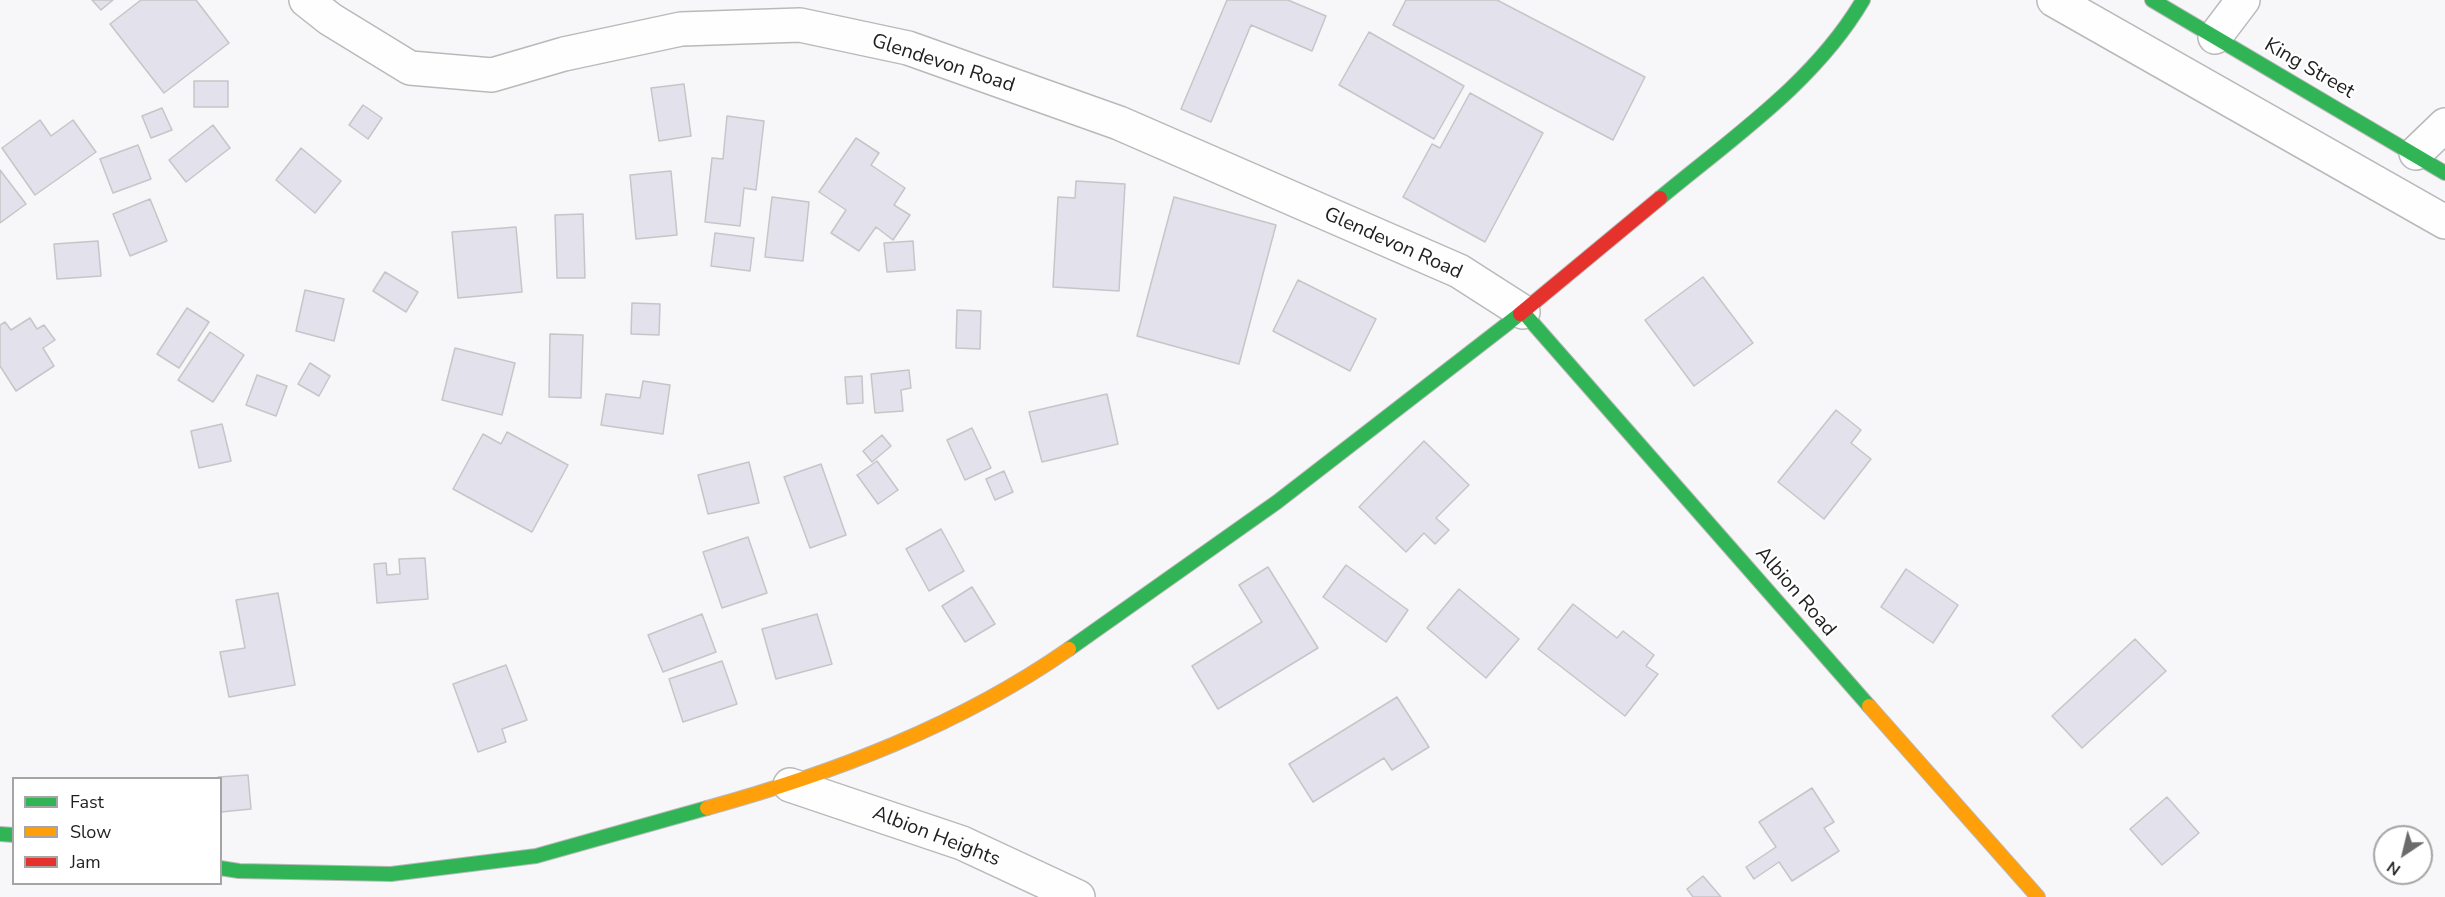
<!DOCTYPE html>
<html>
<head>
<meta charset="utf-8">
<style>
  body { margin:0 }
  #map { position:relative; width:2445px; height:897px; overflow:hidden; background:#f7f7f9; font-family:"Nunito Sans",sans-serif }
  canvas { display:block }
  .legend { position:absolute; left:12px; top:777px; width:210px; height:108px; box-sizing:border-box; background:#fff; border:2px solid #a5a5a6; margin:0; padding:8px 10px; list-style:none; font-size:18px; color:#1f1f20 }
  .legend li { display:flex; align-items:center; gap:12px; height:30px }
  .legend b { width:30px; border:2px solid #a5a5a6 }
  .north { position:absolute; left:2373px; top:825px; width:60px; height:60px; box-sizing:border-box; background:#fff; border:2px solid #a5a5a6; border-radius:50%; rotate:215deg; font-size:16px; font-weight:700; line-height:24px; text-align:center; color:#1f1f20 }
  .north::after { content:''; display:block; margin:auto; width:21px; height:27px; background:#6b6b6c; clip-path:polygon(50% 0,100% 100%,50% 72%,0 100%) }
</style>
</head>
<body>
<div id="map">
<canvas width="2445" height="897"></canvas>
<ul class="legend">
<li><b style="height:8px;background:#30b455"></b>Fast</li>
<li><b style="height:8px;background:#ff9f0a"></b>Slow</li>
<li><b style="height:8px;background:#e5322d"></b>Jam</li>
</ul>
<div class="north">N</div>
</div>
<script>
const g = document.querySelector('canvas').getContext('2d');
g.lineJoin = 'round';
function fill(path, color) {
  g.fillStyle = color;
  g.fill(path, 'evenodd');
}
function stroke(path, color, width, dash) {
  g.strokeStyle = color;
  g.lineWidth = width;
  g.lineCap = dash ? 'butt' : 'round';
  g.setLineDash(dash || []);
  g.stroke(path);
}
function drawText(font, color, halo, rows, align = 'center') {
  g.font = font + ' "Nunito Sans",sans-serif';
  g.lineWidth = 4.5;
  g.setLineDash([]);
  g.textBaseline = 'middle';
  g.strokeStyle = halo;
  g.fillStyle = color;
  for (const [text, x, y, turn = 0] of rows) {
    g.save();
    g.translate(x, y);
    g.rotate((+turn || 0) * Math.PI / 180);
    g.textAlign = isNaN(turn) ? turn : align;
    if (halo) g.strokeText(text, 0, 0);
    g.fillText(text, 0, 0);
    g.restore();
  }
}
const building = new Path2D(`
  M92,0H113L101,10Z
  M141,0H196L229,43L164,93L110,24Z
  M1227,0H1288L1326,16L1312,51L1251,25L1211,122L1181,109Z
  M1406,0H1497L1645,77L1613,140L1393,25Z
  M1369,32L1464,86L1434,139L1339,85Z
  M194,81H228V107H194Z
  M684,84L691,136L659,141L651,88Z
  M1470,93L1543,133L1485,242L1403,197L1432,144L1440,148Z
  M363,105L382,118L368,139L349,125Z
  M162,108L172,130L151,138L142,116Z
  M727,116L764,121L756,190L744,188L740,226L705,222L712,158L723,159Z
  M40,120L51,136L73,120L96,152L35,195L2,148Z
  M213,125L230,148L186,182L169,160Z
  M856,138L879,153L871,165L905,188L894,205L910,215L893,240L876,227L859,251L831,233L846,210L819,192Z
  M138,145L151,179L113,193L100,159Z
  M301,148L341,181L315,213L276,180Z
  M0,170L26,204L0,223Z
  M671,171L677,235L636,239L630,175Z
  M1076,181L1125,184L1119,291L1053,287L1058,197L1075,198Z
  M772,197L809,202L803,261L765,257Z
  M1174,197L1276,225L1239,364L1137,336Z
  M150,199L167,241L130,256L113,214Z
  M583,214L585,278H557L555,215Z
  M516,227L522,292L458,298L452,232Z
  M715,233L754,238L750,271L711,266Z
  M98,241L101,276L57,279L54,244Z
  M913,241L915,270L887,272L884,243Z
  M385,272L418,292L406,312L373,291Z
  M1703,277L1753,343L1694,386L1645,320Z
  M1298,280L1376,319L1350,371L1273,331Z
  M305,290L344,299L334,341L296,331Z
  M632,303L660,304L659,335L631,334Z
  M187,308L209,322L179,368L157,354Z
  M957,310L981,311L980,349L956,348Z
  M30,318L37,329L44,325L55,340L43,348L54,366L16,391L0,366V325L5,322L11,330Z
  M210,332L244,355L213,402L178,380Z
  M550,334L583,335L581,398L549,397Z
  M455,348L515,363L502,415L442,400Z
  M310,363L330,376L319,396L298,384Z
  M909,370L911,388L901,390L903,411L875,413L871,374Z
  M257,375L287,386L276,416L246,405Z
  M862,376L863,403L847,404L845,377Z
  M643,381L670,385L663,434L601,425L606,394L640,398Z
  M1107,394L1118,444L1042,462L1029,412Z
  M1836,410L1861,430L1851,443L1871,459L1824,519L1778,482Z
  M222,424L231,461L199,468L191,431Z
  M972,428L991,468L965,480L947,440Z
  M507,432L568,465L532,532L453,489L483,434L501,444Z
  M882,435L891,446L872,462L863,451Z
  M1424,441L1469,485L1436,518L1449,530L1435,544L1424,533L1406,552L1359,507Z
  M877,461L898,490L878,504L857,475Z
  M749,462L759,503L708,514L698,475Z
  M821,464L846,535L810,548L784,477Z
  M1004,471L1013,492L995,500L986,479Z
  M941,529L964,571L929,591L906,549Z
  M748,537L767,593L722,608L703,552Z
  M425,558L428,599L377,603L374,564L386,563L387,575L400,574L399,559Z
  M1346,565L1408,610L1386,642L1323,597Z
  M1268,567L1318,648L1218,709L1192,666L1262,622L1239,585Z
  M1906,569L1958,605L1933,643L1881,607Z
  M972,587L995,624L965,642L942,606Z
  M1459,589L1519,639L1486,678L1427,628Z
  M278,593L295,685L229,697L220,652L245,648L236,600Z
  M1573,604L1617,638L1623,631L1654,655L1646,666L1658,674L1625,716L1538,649Z
  M702,614L716,652L663,672L648,635Z
  M817,614L832,664L776,679L762,629Z
  M2135,639L2166,671L2082,748L2052,716Z
  M722,661L737,704L683,722L669,679Z
  M506,665L527,720L502,729L506,742L478,752L453,684Z
  M1397,697L1429,747L1392,770L1384,758L1313,802L1289,764Z
  M248,775L251,809L221,812L220,778L218,777Z
  M1812,788L1834,822L1824,828L1839,851L1792,881L1779,862L1754,879L1746,867L1776,847L1759,822Z
  M2167,797L2199,833L2162,865L2130,829Z
  M1703,876L1721,897H1693L1687,889Z`);
fill(building, '#e2e1ec');
stroke(building, '#c6c6c8', 1.5);
const street = new Path2D(`
  M306,0L330,19L410,68L492,75L564,54L681,29L800,25L908,48L1119,123L1459,271L1523,312
  M2054,0L2445,222
  M2215,37L2243,0
  M2416,153L2445,125
  M790,785L962,843L1078,897`);
const fast = new Path2D(`
  M2152,0L2445,173
  M1660,198C1732,138 1815,82 1863,0
  M1523,312L1869,706
  M1069,649L1277,502L1520,314
  M0,834L14,835
  M220,868L239,871L391,874L536,856L707,808`);
const slow = new Path2D(`
  M1869,706L2038,897
  M707,808C834,773 960,725 1069,649`);
const jam = new Path2D(`
  M1520,314L1660,198`);
stroke(street, '#b9b9ba', 36);
stroke(fast, '#b9b9ba', 16);
stroke(slow, '#b9b9ba', 16);
stroke(jam, '#b9b9ba', 16);
stroke(street, '#fefefe', 33);
stroke(fast, '#30b455', 14);
stroke(slow, '#ff9f0a', 14);
stroke(jam, '#e5322d', 14);
drawText('20px', '#1f1f20', '#fff', [
  ["Glendevon Road",943,64,18],
  ["King Street",2309,69,30],
  ["Glendevon Road",1393,244,24],
  ["Albion Road",1795,592,49],
  ["Albion Heights",936,837,21]
]);
</script>
</body>
</html>
